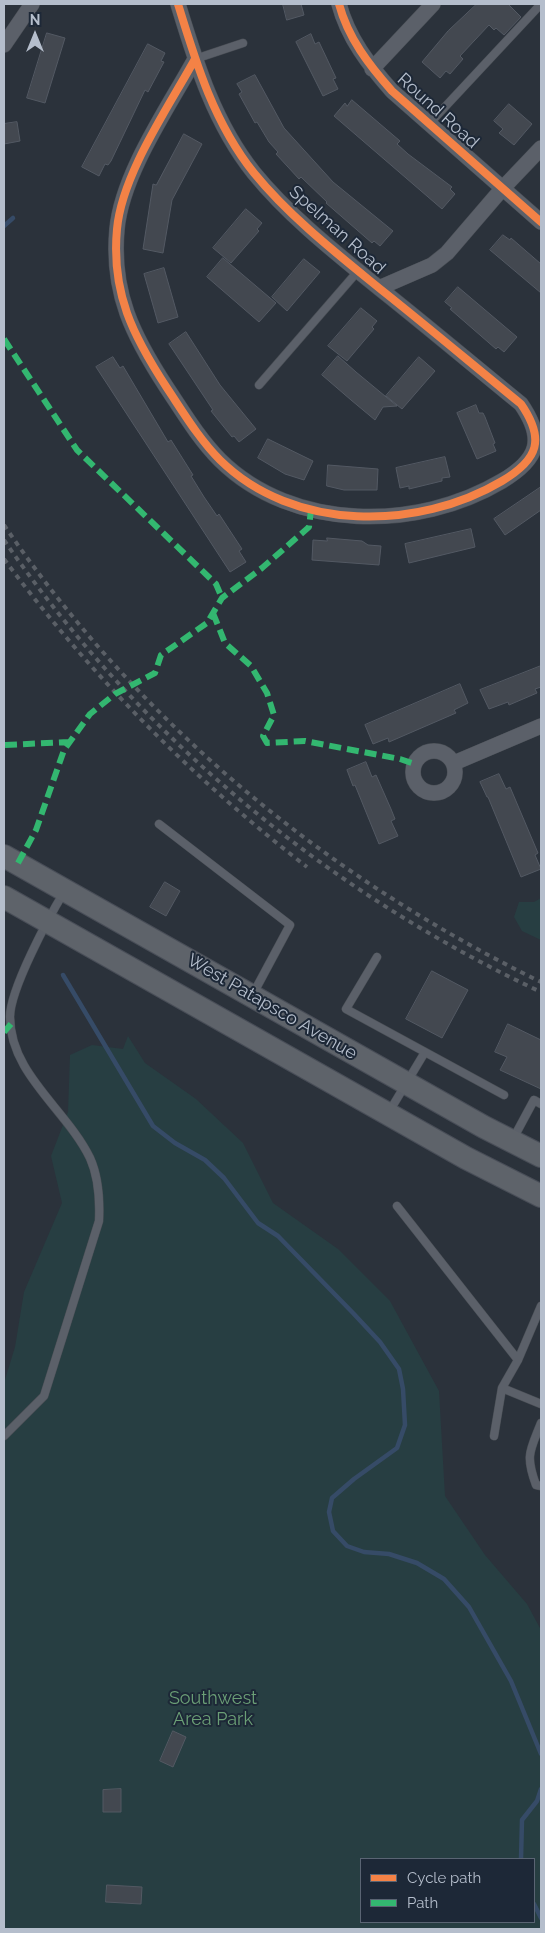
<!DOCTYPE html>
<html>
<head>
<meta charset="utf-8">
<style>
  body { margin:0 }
  #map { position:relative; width:545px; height:1933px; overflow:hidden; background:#2b323b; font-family:Raleway,sans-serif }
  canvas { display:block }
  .frame { position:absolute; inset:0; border:5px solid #b5becc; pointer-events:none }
  .legend { position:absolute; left:360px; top:1858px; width:175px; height:65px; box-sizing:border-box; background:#1d2837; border:1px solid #5a6473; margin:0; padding:6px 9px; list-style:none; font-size:15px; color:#b5becc }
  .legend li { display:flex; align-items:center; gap:10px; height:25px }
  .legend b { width:25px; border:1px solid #5a6473 }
  .north { position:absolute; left:10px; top:10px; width:50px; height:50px; -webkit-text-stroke:4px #1d2837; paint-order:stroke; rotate:0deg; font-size:14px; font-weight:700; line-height:20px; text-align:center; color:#b5becc }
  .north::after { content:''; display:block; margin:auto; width:18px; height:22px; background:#b5becc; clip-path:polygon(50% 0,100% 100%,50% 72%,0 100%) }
</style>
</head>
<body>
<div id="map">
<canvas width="545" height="1933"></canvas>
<div class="frame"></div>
<ul class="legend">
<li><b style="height:6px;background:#f48246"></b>Cycle path</li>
<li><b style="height:6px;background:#33b770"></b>Path</li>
</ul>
<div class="north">N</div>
</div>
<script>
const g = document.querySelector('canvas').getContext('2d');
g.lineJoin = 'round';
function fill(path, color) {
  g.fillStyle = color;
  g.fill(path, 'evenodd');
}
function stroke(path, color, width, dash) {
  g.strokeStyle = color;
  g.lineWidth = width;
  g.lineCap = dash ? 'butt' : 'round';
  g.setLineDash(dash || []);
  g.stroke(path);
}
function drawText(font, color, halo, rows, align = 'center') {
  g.font = font + ' Raleway,sans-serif';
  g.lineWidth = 4;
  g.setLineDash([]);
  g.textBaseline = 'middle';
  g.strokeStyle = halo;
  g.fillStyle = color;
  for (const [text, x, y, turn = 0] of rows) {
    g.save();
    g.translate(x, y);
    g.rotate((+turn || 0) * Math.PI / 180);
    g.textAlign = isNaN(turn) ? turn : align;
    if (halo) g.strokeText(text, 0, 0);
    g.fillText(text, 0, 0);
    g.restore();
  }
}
fill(new Path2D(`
  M541,898V940L522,931L514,917L519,902H534Z
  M128,1036L145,1063L196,1099L243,1143L273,1203L338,1249L390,1301L439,1391L445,1496L485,1555L527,1604L541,1630V1929H4V1383L15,1347L24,1292L62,1203L51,1156L68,1112L70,1055L92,1045L123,1049ZM361,1859H534V1922H361Z`), '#273e42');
stroke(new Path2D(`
  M4,226L13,218
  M63,975L153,1126L175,1143L205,1160L224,1178L258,1223L278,1236L353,1313L380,1342L399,1369L403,1389L405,1425L397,1448L354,1479L332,1498L329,1512L333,1531L347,1546L364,1552L389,1554L417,1563L444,1579L469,1607L511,1681L541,1754
  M521,1859L522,1820L537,1801L541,1789
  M534,1904L541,1918`), '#364b67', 4.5);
const building = new Path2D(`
  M283,4H301L304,15L287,20Z
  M477,4H508L521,17L504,35L496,28L494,30L489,25L460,56L463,59L450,74L446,71L440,78L422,62L448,31Z
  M47,33L65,38L45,103L27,98Z
  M311,34L315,44L319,42L336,78L333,79L338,89L323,96L296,42Z
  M148,44L165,53L161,61L164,62L148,92L145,90L111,161L108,165L105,164L99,176L82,167Z
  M255,75L284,128L333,182L393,231L380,246L374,241L372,243L326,203L327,202L301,177L299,179L276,154L278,152L269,142L257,122L255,123L239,94L242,92L237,84Z
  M352,100L400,141L397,144L408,154L452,187L450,189L455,194L442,209L334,116L345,103L347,106Z
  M509,104L532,124L514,145L499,133L503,129L494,121Z
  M17,122L20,141L4,144V124Z
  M184,134L202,144L172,200L163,253L143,249L153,184L156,185Z
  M246,209L262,223L257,229L259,231L231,263L213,248Z
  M503,235L510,240L511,238L541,264V293L490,250Z
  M223,258L276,303L259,322L207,277Z
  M304,259L320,272L287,311L272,297Z
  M164,268L178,317L158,323L144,274Z
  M458,287L517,337L504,352L498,347L496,349L450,309L452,308L445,302Z
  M361,308L377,321L372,327L374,329L347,361L328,346Z
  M186,332L220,385L256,429L239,442L234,436L232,437L211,411L213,410L169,344Z
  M338,356L356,372L397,406L383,407L375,420L351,400L322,375Z
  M113,357L120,368L123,366L168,442L171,440L193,475L191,476L204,497L217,516L219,514L242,549L239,551L246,562L230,572L96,367Z
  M419,357L435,371L402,409L386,396Z
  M476,405L479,413H483L485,417L495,443L493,444L496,451L477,459L457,413Z
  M268,439L313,461L304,480L285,474L258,458Z
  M445,457L450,477L442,478V481L409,489V486L400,488L396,468Z
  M328,465L378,469L377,490H344L327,486Z
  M541,487V510L505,535L494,519Z
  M471,529L475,547L409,563L405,544Z
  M327,538L362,541L368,545L381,546L379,565L312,560L313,540L327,541Z
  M541,666V687L535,689L537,693L509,705L508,702L489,709L480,690Z
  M460,684L468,703L454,710L456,713L389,742L388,738L373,744L365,725Z
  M366,762L372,777L376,775L391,809L395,819L391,821L398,836L379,844L355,785L353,786L347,770Z
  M499,774L506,789L510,787L538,853L535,855L541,869L521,877L488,797H487L480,782Z
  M165,882L180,891L166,916L150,907Z
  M432,971L468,990L442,1038L406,1019Z
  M508,1024L541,1040V1089L500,1070L507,1057L495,1052Z
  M173,1731L186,1737L173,1767L160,1761Z
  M121,1789V1812H103V1790Z
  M107,1885L142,1887L141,1904L106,1902Z`);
fill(building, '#434850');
stroke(building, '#535963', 1);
const service = new Path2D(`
  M195,59L243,43
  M429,124L541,4
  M259,385L358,271
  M159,824L290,925L253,994
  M377,957L346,1009L504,1095
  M389,1112L425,1052
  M513,1139L534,1100L541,1104
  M397,1206L518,1360
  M502,1388L541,1404
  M541,1423C530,1451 525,1455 536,1485L541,1486
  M4,1436L44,1396L99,1221C100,1199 99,1178 90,1158C67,1110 10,1074 10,1017C10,989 49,917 64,892
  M494,1436L502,1388L518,1360L541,1306`);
const minor = new Path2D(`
  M178,4C196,63 214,123 254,173C289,216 336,253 379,288C427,326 473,365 521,404C545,439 539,459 502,481C418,531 293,532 220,460C199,439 183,412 167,388C133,336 111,293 117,229C122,174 168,108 195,59
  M339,4C348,38 369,65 392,91L541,222
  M4,45L32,4
  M372,69L433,4
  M379,288L432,265L447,253L502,189L541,148
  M413 772a21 21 0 1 1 42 0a21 21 0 1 1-42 0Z
  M454,763L541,726`);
const primary = new Path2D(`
  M4,856L484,1127L541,1156
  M4,897L466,1158L541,1196`);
stroke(service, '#494e55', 9);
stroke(minor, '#494e55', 16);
stroke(primary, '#494e58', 24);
stroke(service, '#5b6069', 8);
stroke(minor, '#5b6069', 15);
stroke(primary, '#5e636a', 22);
stroke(new Path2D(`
  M4,525C139,723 326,877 541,982
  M4,540C138,735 327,892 541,992
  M4,559C91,676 192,778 307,867`), '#5a5f66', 4, [5, 5]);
stroke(new Path2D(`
  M4,339L77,450L216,584L222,598
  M213,613L225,643L251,666L267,693L274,715L263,736L267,743L305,741L400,759L415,764
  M5,745L69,742
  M18,863L36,830L64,750L90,714L115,694L155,673L161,655L207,623L222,598L262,568L309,527L311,510
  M4,1032L11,1024`), '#33b770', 6, [12, 6]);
stroke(new Path2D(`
  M178,4C196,63 214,123 254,173C289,216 336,253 379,288C427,326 473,365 521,404C545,439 539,459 502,481C418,531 293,532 220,460C199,439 183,412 167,388C133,336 111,293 117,229C122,174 168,108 195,59
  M339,4C348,38 369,65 392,91L541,222`), '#f48246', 8);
drawText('18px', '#b5becc', '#1d2837', [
  ["Round Road",438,111,42],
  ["Spelman Road",337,230,42],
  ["West Patapsco Avenue",272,1007,30]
]);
drawText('18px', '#6b9f76', '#1d2837', [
  ["Southwest",213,1699],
  ["Area Park",213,1720]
]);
</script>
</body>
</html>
